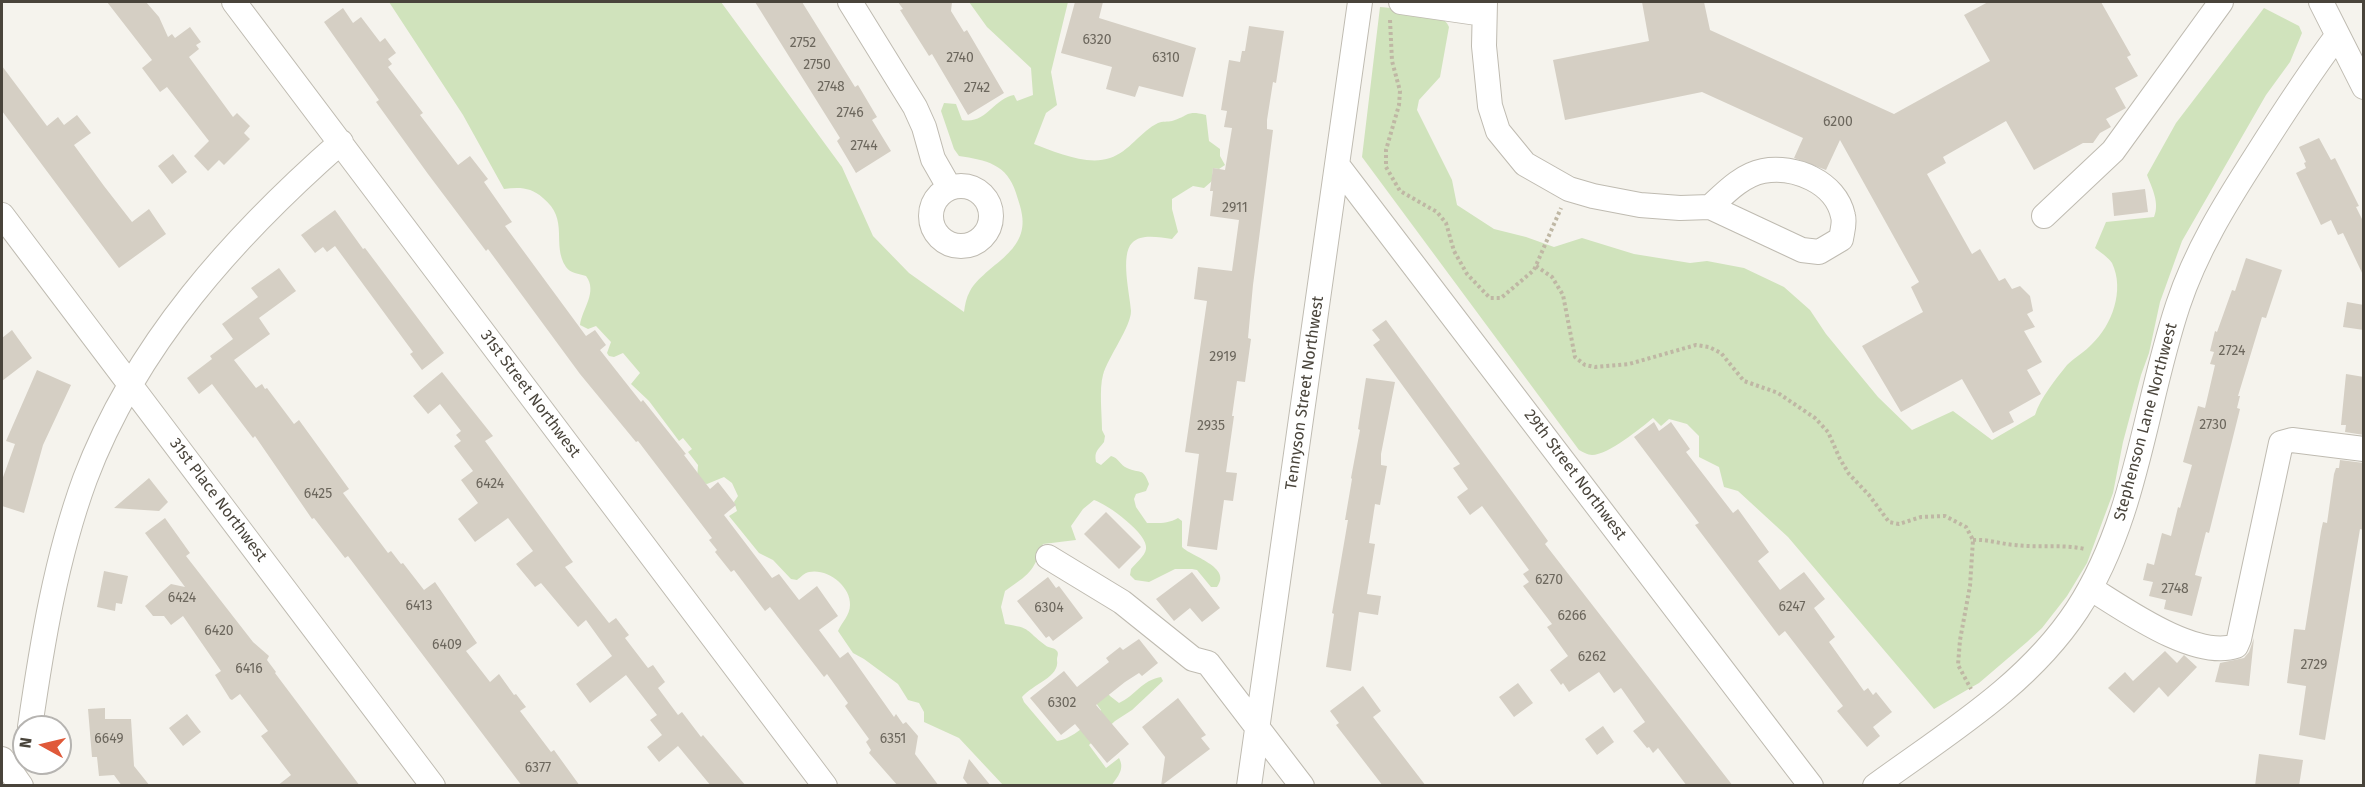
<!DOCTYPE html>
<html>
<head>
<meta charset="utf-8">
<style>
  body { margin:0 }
  #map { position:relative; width:2365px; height:787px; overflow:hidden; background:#f5f3ed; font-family:"Fira Sans",sans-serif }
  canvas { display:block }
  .frame { position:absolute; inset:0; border:3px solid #49443b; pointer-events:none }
  .north { position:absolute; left:12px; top:715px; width:60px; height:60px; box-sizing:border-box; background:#fff; border:2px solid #b6b4b1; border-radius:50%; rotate:278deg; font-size:16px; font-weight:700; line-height:24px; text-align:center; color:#49443b }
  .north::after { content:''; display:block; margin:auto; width:21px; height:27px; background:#e05939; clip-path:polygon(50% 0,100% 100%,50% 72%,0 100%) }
</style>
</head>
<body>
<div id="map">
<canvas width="2365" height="787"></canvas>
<div class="frame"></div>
<div class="north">N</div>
</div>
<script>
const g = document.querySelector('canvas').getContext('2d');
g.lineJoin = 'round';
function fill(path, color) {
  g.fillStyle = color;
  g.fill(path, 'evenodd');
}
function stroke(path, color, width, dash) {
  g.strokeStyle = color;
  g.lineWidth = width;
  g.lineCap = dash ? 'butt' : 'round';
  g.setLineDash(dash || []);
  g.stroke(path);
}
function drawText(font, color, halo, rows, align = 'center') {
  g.font = font + ' "Fira Sans",sans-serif';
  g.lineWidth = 6;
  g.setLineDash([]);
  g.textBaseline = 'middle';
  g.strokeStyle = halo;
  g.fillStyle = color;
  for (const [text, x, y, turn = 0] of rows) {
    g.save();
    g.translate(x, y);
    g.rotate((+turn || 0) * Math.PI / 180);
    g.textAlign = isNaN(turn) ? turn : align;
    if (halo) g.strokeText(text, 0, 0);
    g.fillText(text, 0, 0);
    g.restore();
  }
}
fill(new Path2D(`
  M389,2H721L842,167L873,236L909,273L964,312C965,305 966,298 970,291C986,264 1028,253 1022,215C1021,207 1018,200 1016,193C1007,164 986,160 959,156L954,149L941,111L944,103L956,104L962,120C986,125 994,98 1014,95L1017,101L1033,95L1031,68L987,27L969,2H1068L1051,72L1057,105L1046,113L1034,144C1055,152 1087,166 1110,158C1129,152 1141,131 1158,123C1162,121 1168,122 1172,121C1190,116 1185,110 1206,115L1209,141L1220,149V156L1225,165L1219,169L1213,168L1212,181L1204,188L1193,186L1172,199V209L1178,232L1172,239C1160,238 1142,233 1132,243C1120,255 1130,295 1131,311C1131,327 1108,357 1103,375C1099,389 1102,414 1102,430L1105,436L1104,442C1098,450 1094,451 1096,462L1101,465L1111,456C1119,458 1120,465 1127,468C1140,474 1143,467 1149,484L1146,491L1136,494L1134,499L1136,507L1147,523C1158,523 1168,524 1178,518L1182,521V547C1190,556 1233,567 1217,587H1211L1197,570L1192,569H1175L1149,582L1135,580L1130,575L1131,569C1135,564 1145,556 1146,549C1149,534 1107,504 1094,500L1083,509L1071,526L1076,540L1043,544C1033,573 1029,574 1005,591L1001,607L1005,624C1032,628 1025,630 1045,645C1048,648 1054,647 1057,651C1059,654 1057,656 1057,660C1060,677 1033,684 1022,697L1024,702L1057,741C1071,740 1092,721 1101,710L1091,696L1096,678L1110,696L1119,703C1135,696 1142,680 1161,677L1163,681L1132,710L1115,721L1089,745L1106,768L1119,758C1125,769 1118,776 1112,785H1003L959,738L924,722V712L919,703L908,700L898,684L864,659L853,653L838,631C842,622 850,615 850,605C851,586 827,568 809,572C804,573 801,577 797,580L791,579L773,560L759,553L729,516L737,511L734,502L738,496L732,483L724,477L707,484L702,483L697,479L698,465L688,452L692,449L683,438L679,441L649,401L631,384L640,373L623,353L614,357L609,356L607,353L611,342L596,326L588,329L580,325C582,309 598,292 586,276C579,274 570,273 566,267C551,244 570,220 543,198C531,187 519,187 504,189L463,115Z
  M1380,7C1398,9 1443,9 1449,27L1440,77L1419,100L1417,110L1452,180L1457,205L1494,229L1526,237L1554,247L1582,238L1634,254L1690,263L1707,261L1744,268L1784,287L1810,310L1826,334L1878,397L1912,430L1953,411L1992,440L2035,415C2040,398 2056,379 2067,365C2075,357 2085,352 2092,344C2112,325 2125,290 2112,263C2108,257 2100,252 2095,248L2106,222L2154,217C2160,203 2152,188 2147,175L2176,123L2264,8L2299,26L2302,33L2290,62L2266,95L2182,241L2160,302L2149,353L2141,375L2123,442L2113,493L2087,563L2067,596L2042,628L2027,642L1979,683L1934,709L1788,537L1738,491L1724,487L1719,467L1699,457V436L1687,424L1669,419L1661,426L1653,418C1641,428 1608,455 1592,455C1588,455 1583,452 1579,450L1362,157Z`), '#d0e3bc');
fill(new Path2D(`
  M107,2H146L159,17L168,37L172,34L175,38L190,27L201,42L196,45L199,49L189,57L233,117L237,113L250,126L244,133L250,139L224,165L219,160L208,171L194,156L209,141L167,87L160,92L142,68L152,60Z
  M755,2H802L855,87L858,85L877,117L872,120L891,151L856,173L837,141L840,138Z
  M898,2H952L951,11L964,32L967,30L1004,93L968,115L932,54L929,56L900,10L903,9Z
  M1075,2H1103L1099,18L1196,48L1183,97L1139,86L1135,97L1106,89L1112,67L1061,53Z
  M1642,2H1704L1710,30L1894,114L1990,61L1964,15L1988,2H2101L2131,55L2127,57L2138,76L2115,88L2126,108L2106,119L2111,127L2100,133L2093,143H2083L2034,170L2006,121L1943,157L1946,163L1927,174L1972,254L1980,249L1999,281L2005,278L2012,289L2020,286L2030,296L2033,311L2027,314L2035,327L2024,331L2042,362L2027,370L2041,394L2009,412L2014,422L1993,433L1962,379L1901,412L1862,346L1923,312L1911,287L1919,282L1840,140L1826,170L1794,158L1803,138L1702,92L1565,120L1553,60L1649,41Z
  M343,8L353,23L361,17L380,42L385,38L396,53L388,59L392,64L388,67L423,113L420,115L458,165L470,156L488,179L484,182L512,222L505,226L586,336L595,330L606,345L600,350L641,402L643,400L686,454L684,455L710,489L718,482L736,505L724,515L772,578L779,574L799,600L817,586L838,616L819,630L840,658L848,652L894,717L896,714L903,724L906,722L918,736L915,754L939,786H898L869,753L871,750L866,742L869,739L845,706L848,703L827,674L824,677L770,607L765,611L734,570L731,572L715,552L717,550L709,540L712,538L638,441L636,442L580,374L488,249L486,251L428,174L376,102L379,100L324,22Z
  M1249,26L1284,31L1276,83L1273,82L1267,120V129L1273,130L1253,285L1248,338L1251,339L1245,382L1237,381L1232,416H1234L1226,472L1237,473L1233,501L1224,500L1217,550L1187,546L1199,454L1185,452L1207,301L1194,299L1198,267L1232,271L1239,220L1210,216L1213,191H1210L1213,168L1225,170L1232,128L1224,127L1227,111L1221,110L1229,60L1240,62L1242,51H1245Z
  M2,66L47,126L58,117L64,125L77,115L91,133L74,145L104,186L132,222L149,209L166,234L119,268L2,111Z
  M2319,138L2331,160L2335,158L2359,206L2356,207L2364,223V277L2343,233L2338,235L2331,220L2321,225L2296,173L2306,168L2304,163L2306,162L2299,147Z
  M173,154L187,172L172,184L158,166Z
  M2145,189L2148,212L2114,216L2112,193Z
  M335,210L363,249L365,248L444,353L422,370L410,354L413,352L335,246L327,252L323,247L315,253L301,235Z
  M2246,258L2282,270L2266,318L2262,317L2238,396H2240L2237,408L2240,409L2209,533L2206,532L2195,575L2202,577L2192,616L2164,609L2166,600L2149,596L2153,582L2143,580L2147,563L2154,565L2162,533L2171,536L2178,507L2180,508L2192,465L2183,462L2198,406L2205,408L2215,365L2210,364L2214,352L2210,351L2215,331L2217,332L2232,290L2235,291Z
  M279,268L296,291L259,318L270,334L234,360L256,388L262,384L265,389L267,388L294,424L299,420L349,489L343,493L388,553L391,551L401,564L403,563L424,590L435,582L477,643L466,651L490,682L499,674L514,695L516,694L526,707L520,711L551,752L554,750L580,786H522L348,556L345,558L314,518L312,519L255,436L253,438L212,384L199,394L187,378L212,359L210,356L233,339L222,324L258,297L251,288Z
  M2347,302L2364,305V330L2343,327Z
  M1386,320L1519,501L1548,541L1545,544L1733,786H1687L1658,748L1653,753L1649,747L1647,748L1633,731L1645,722L1621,688L1614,693L1599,672L1569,692L1563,683L1561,685L1550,670L1568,656L1547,627L1552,624L1523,586L1529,582L1523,574L1529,570L1482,506L1470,515L1457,497L1468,489L1453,468L1460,464L1373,345L1380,340L1372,330Z
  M12,330L32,358L2,381V338Z
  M37,370L71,385L43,445L24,513L2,506V480L15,444L6,441Z
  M442,372L493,436L485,441L573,562L565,567L609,623L616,618L629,635L625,638L648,668L653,665L665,682L658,688L678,715L682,712L701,737L703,735L746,786H711L678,746L659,762L647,747L662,735L650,720L657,715L626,675L590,703L576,684L612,656L586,620L578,627L541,583L535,587L516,564L533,551L508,518L475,542L458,519L478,503L461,480L473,471L454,446L461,441L456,435L461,431L440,404L428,414L413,396Z
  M2346,374L2364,377V435L2345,432L2346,425H2341Z
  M1366,378L1395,382L1381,454V465L1387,466L1380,505L1375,504L1369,543L1375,544L1367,594L1381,596L1378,615L1359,612L1351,671L1326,667L1334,614L1332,613L1348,520H1345L1352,479L1351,478L1360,430L1358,429Z
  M1654,422L1659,431L1671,422L1690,449L1686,452L1733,513L1738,509L1769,552L1758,561L1780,590L1804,572L1825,599L1814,608L1835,637L1829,642L1864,691L1868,688L1873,695L1876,692L1892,712L1873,727L1880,736L1867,747L1837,711L1843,706L1785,631L1779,636L1695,525L1699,523L1634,437Z
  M2340,460L2364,463V530L2360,529L2325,740L2299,735L2306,686L2287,683L2294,629L2305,630L2321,531L2323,522L2327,523L2334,474L2336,468H2339Z
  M149,478L168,502L159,511L114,508Z
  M1106,512L1141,547L1119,569L1084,534Z
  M165,518L190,553L186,556L253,642L269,656L267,660L276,672L275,673L360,786H277L291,775L261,736L268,731L240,694L232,700L230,699L215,675L221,671L183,616L171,625L164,616H153L145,606L171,584L185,587L145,533Z
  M104,571L128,576L122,604L116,603L115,611L97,607Z
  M1192,572L1220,608L1202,622L1190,608L1174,621L1156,599Z
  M1048,577L1056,588L1059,586L1083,618L1053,641L1049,636L1046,638L1017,601Z
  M2254,638L2249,686L2215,682L2220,663L2244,658L2249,652Z
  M1139,639L1158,663L1142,676L1139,673L1125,682L1096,705L1129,744L1107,763L1075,724L1061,735L1030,698L1064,671L1077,687L1109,662L1106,658L1120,647L1123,650Z
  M2165,651L2177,663L2184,655L2197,667L2168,697L2159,687L2134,713L2108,688L2125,672L2133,681Z
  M1518,683L1533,703L1514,717L1499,697Z
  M1363,686L1381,711L1373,717L1426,786H1383L1336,725L1339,723L1330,711Z
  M1178,698L1206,735L1201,738L1210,749L1161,786L1165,757L1142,727Z
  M105,708V719H131L134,766L150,786H122L114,775L99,776L97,757H92L88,709Z
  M187,714L201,732L183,746L169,728Z
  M1603,726L1614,742L1597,755L1585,739Z
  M2259,754L2303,760L2299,786H2255Z
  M969,759L991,786H969L963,778Z`), '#d5cfc4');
const minor = new Path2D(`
  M234,2L825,786
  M850,2L915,107L924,127L933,159L949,187
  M1401,2L1484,14
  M1485,2L1484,46L1490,106L1498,131L1525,164L1569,189L1593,196L1640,205L1680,208L1710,207L1802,250L1819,252L1841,239C1842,232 1845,223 1843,216C1836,182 1794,165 1763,171C1742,175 1725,193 1710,207
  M2321,2L2364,87
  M1338,166L1811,786
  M931 216a30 30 0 1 1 60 0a30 30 0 1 1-60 0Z
  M2,215L433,786
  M2044,216L2113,151L2221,2
  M1048,557L1122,602L1193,659L1208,663L1302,786
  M2090,588C2124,609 2195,660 2236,646L2239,639L2281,443L2292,440L2364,449
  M30,727C42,644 56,558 85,479C136,344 234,236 341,142
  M2,759L21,786
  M1249,786L1360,2
  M1875,786C1946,734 2027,686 2077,610C2137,518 2144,407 2178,305C2196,251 2225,204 2256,156C2282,115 2308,75 2337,36`);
stroke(minor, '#bfbbb1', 26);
stroke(new Path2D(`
  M1390,20L1392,61L1400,91L1399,105L1386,150V167L1400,191L1437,212L1446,223L1454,251L1467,274L1490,298H1501L1534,270L1561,208
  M1536,266L1552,277L1563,295L1575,357L1585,365L1595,367L1629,364L1696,345L1709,347L1721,353L1744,381L1778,393L1815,418L1828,432L1840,459L1849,474L1869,495L1889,522L1899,524L1921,517L1945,516L1966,527L1973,540L1970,586L1960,640L1958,665L1971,689
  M1973,540C1988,539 2000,544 2015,545C2038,548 2062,544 2085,549`), '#bfb7a4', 4, [3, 3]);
stroke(minor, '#fff', 24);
drawText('14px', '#6c675d', null, [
  ["6320",1097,40],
  ["2752",803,43],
  ["2740",960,58],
  ["6310",1166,58],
  ["2750",817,65],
  ["2748",831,87],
  ["2742",977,88],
  ["2746",850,113],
  ["6200",1838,122],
  ["2744",864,146],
  ["2911",1235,208],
  ["2724",2232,351],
  ["2919",1223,357],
  ["2730",2213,425],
  ["2935",1211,426],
  ["6424",490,484],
  ["6425",318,494],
  ["6270",1549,580],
  ["2748",2175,589],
  ["6424",182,598],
  ["6413",419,606],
  ["6247",1792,607],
  ["6304",1049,608],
  ["6266",1572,616],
  ["6420",219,631],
  ["6409",447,645],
  ["6262",1592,657],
  ["2729",2314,665],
  ["6416",249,669],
  ["6302",1062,703],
  ["6649",109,739],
  ["6351",893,739],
  ["6377",538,768]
]);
drawText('16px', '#49443b', '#fff', [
  ["Tennyson Street Northwest",1305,393,-82],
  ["31st Street Northwest",530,394,53],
  ["Stephenson Lane Northwest",2146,422,-75],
  ["29th Street Northwest",1575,475,53],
  ["31st Place Northwest",218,500,53]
]);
</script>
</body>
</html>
